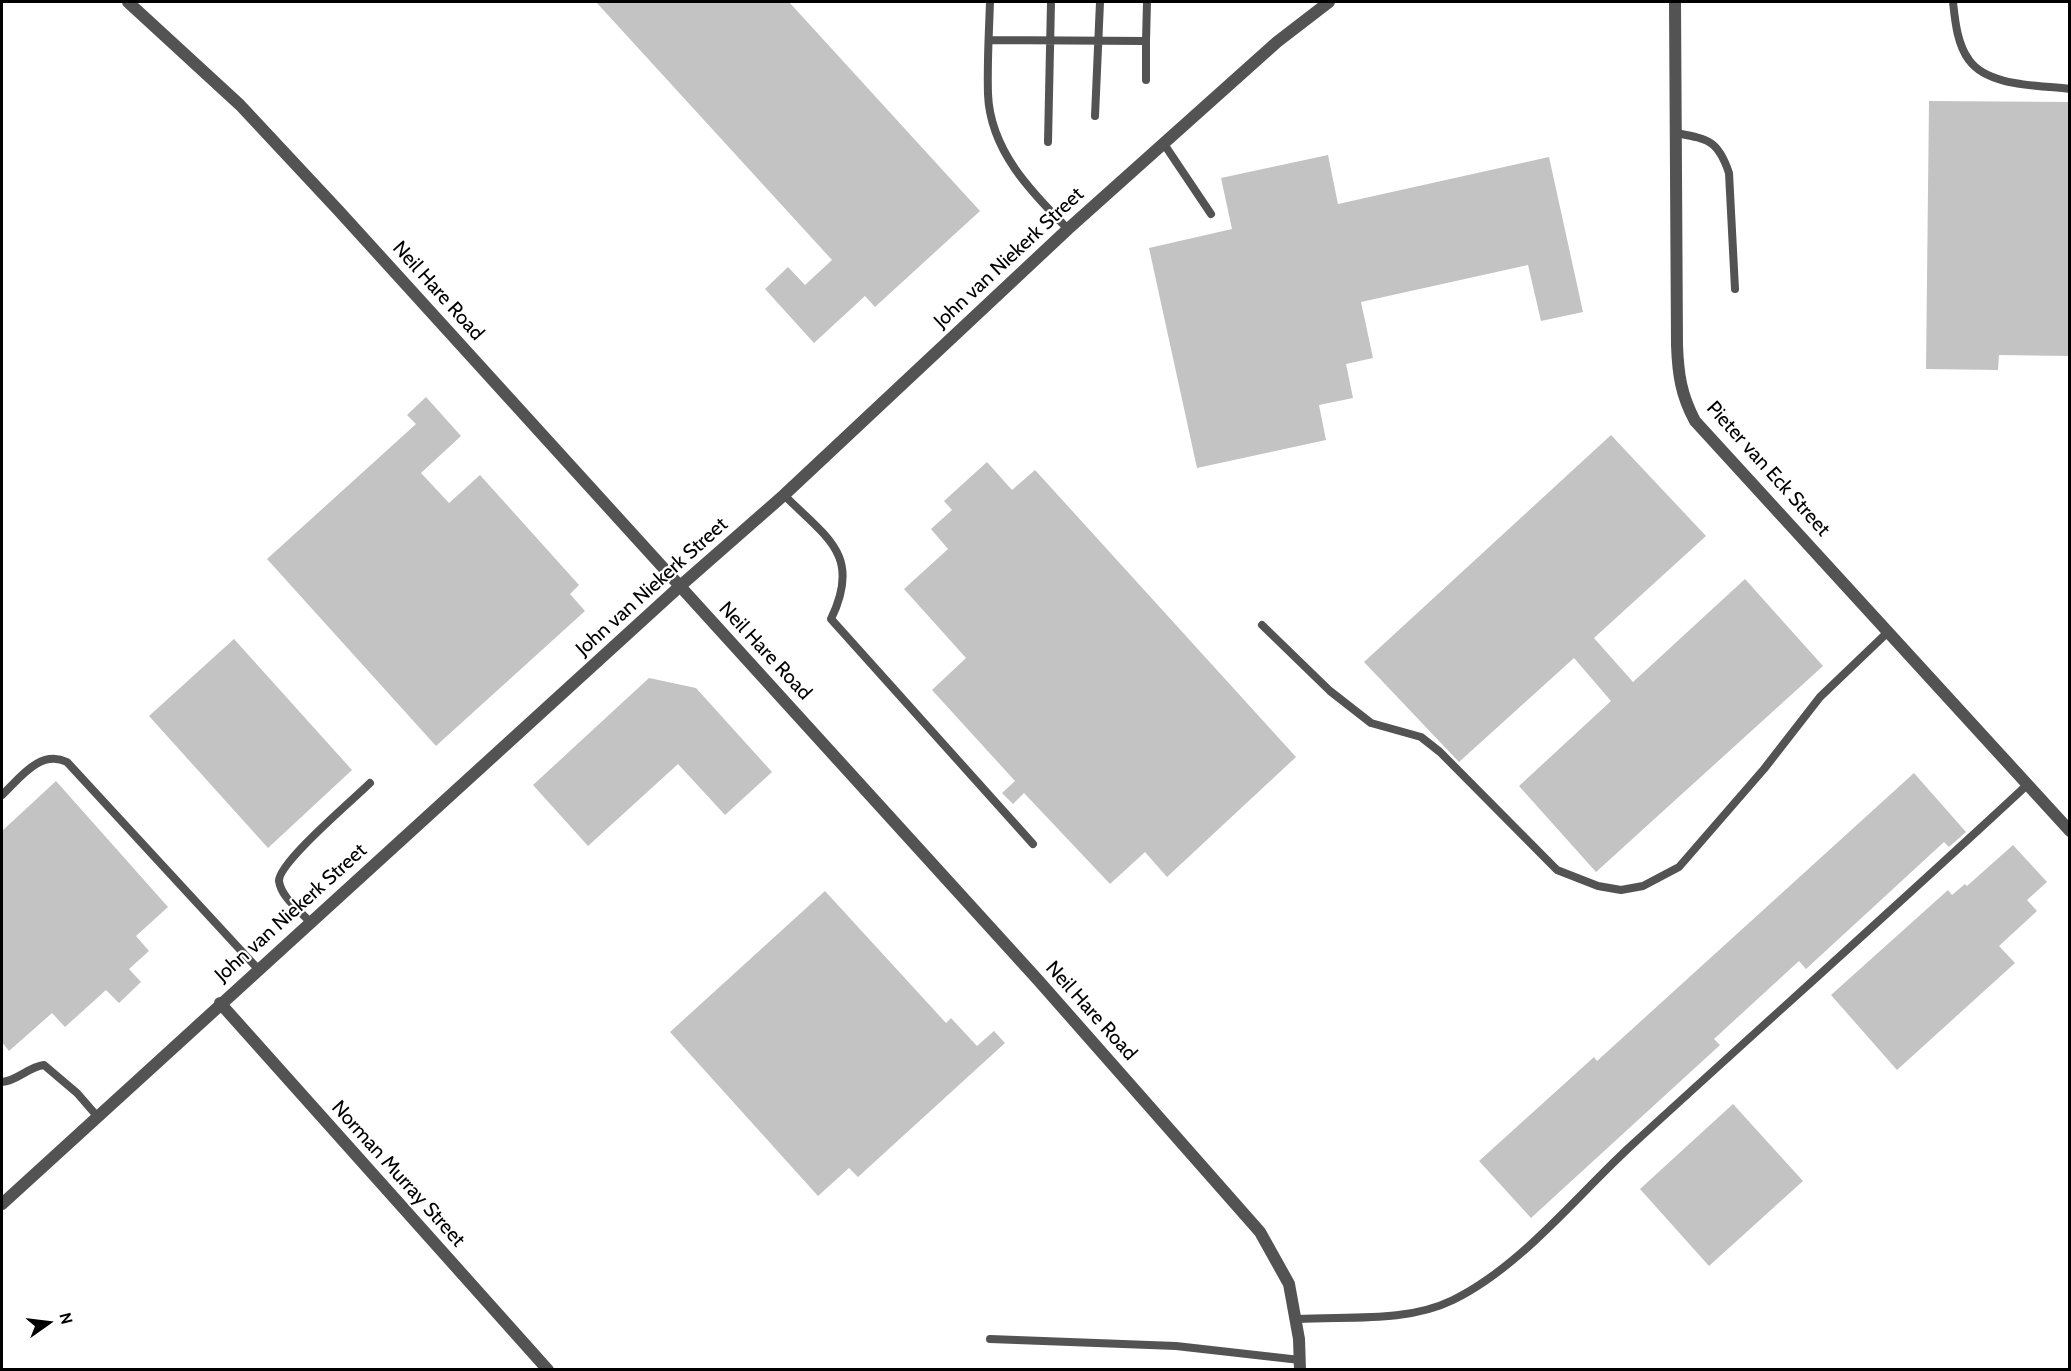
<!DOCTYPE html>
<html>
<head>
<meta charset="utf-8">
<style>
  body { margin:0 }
  #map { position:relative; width:2071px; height:1371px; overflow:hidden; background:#fff; font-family:Cabin,sans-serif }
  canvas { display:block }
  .frame { position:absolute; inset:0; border:3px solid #000; pointer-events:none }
  .north { position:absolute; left:18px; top:1293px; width:60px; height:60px; -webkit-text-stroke:4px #fff; paint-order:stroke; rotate:76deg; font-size:16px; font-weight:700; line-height:24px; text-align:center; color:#000 }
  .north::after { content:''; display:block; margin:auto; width:21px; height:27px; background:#000; clip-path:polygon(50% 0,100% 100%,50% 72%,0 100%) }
</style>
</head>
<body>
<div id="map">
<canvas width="2071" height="1371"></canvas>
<div class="frame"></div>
<div class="north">N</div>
</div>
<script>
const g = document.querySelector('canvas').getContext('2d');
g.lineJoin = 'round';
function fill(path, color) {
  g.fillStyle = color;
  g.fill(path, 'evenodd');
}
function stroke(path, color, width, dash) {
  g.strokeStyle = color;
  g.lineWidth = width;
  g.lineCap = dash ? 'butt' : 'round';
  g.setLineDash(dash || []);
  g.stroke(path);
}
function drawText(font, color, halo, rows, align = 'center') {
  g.font = font + ' Cabin,sans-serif';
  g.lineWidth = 4.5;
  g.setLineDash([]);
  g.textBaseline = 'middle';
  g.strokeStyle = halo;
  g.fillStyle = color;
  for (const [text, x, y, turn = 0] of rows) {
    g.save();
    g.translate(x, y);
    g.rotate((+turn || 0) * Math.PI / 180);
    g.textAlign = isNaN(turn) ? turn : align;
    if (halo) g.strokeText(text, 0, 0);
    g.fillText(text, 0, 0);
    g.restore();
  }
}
fill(new Path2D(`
  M596,2H789L980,211L875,307L865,296L814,343L765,289L788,267L805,285L832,260Z
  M1929,101L2070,102V356L1999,355L1998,370L1926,369Z
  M1328,155L1338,204L1549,157L1583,312L1541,321L1528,265L1361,302L1373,358L1346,364L1353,398L1319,405L1326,440L1197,468L1149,248L1232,229L1221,178Z
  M426,397L461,436L421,473L449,503L480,475L579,585L570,594L585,611L436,746L267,559L416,424L407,415Z
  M1611,435L1706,536L1594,638L1633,682L1745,579L1823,666L1596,872L1519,786L1611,701L1574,658L1459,762L1364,662Z
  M987,462L1012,490L1035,470L1296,757L1167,877L1145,852L1110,884L1024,793L1013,804L1002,793L1015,781L932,690L966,658L904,589L948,549L931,529L952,510L944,501Z
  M234,639L352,770L268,848L149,716Z
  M649,678L696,688L772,772L725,815L678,764L588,846L533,785Z
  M1914,773L1966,832L1949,847L1944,842L1806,969L1799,961L1714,1039L1720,1045L1531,1218L1479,1161L1594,1057L1597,1061Z
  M56,781L168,907L136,936L149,951L129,969L141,982L119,1003L106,990L65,1027L52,1013L9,1051L2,1042V831Z
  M2013,845L2047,882L2027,900L2037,911L1999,946L2015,963L1897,1070L1831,995L1948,890L1952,895L1965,884L1967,886Z
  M825,891L946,1023L951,1018L977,1046L994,1031L1005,1043L858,1177L849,1168L818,1196L670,1032Z
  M1733,1104L1803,1181L1709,1266L1640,1189Z`), '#c3c3c3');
stroke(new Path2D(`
  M990,2C989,32 987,63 988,94C990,150 1031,192 1068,229
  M1953,2C1955,20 1957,44 1969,60C1988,87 2040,85 2070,89
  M989,40L1146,41L1147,2
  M1146,41V80
  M1095,116L1100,2
  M1676,133C1708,139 1718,140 1729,173L1735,289
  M1048,142L1051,2
  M1164,144L1211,214
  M784,495C827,538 862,555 831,619L1033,844
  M1262,625L1330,691L1371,723L1421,737L1440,752L1557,870L1598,886L1621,890L1643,886L1679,867L1764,769L1820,697L1889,631
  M2,795C20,778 40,749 67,762L258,969
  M310,922C300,911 281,897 279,881C278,863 354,799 370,783
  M2,1082C17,1081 28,1067 44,1065L77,1093L97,1116
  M1297,1319C1348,1316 1406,1323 1453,1300C1521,1267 1578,1194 1633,1144C1764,1024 1897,906 2027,785
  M990,1339L1176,1346L1300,1360`), '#535353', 8);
stroke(new Path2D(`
  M128,2L240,105L339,211L1038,980L1260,1232L1289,1284L1299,1339L1300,1370
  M1675,2L1677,345C1678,374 1681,395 1695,421L2070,831
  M220,1003L548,1370
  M2,1204L679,587L784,495L1068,229L1277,42L1329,2`), '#535353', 12);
drawText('20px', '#000', '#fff', [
  ["John van Niekerk Street",1009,258,-43],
  ["Neil Hare Road",438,291,48],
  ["Pieter van Eck Street",1768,469,48],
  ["John van Niekerk Street",652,587,-42],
  ["Neil Hare Road",765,651,47],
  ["John van Niekerk Street",291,913,-42],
  ["Neil Hare Road",1091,1011,48],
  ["Norman Murray Street",398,1174,48]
]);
</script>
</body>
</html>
